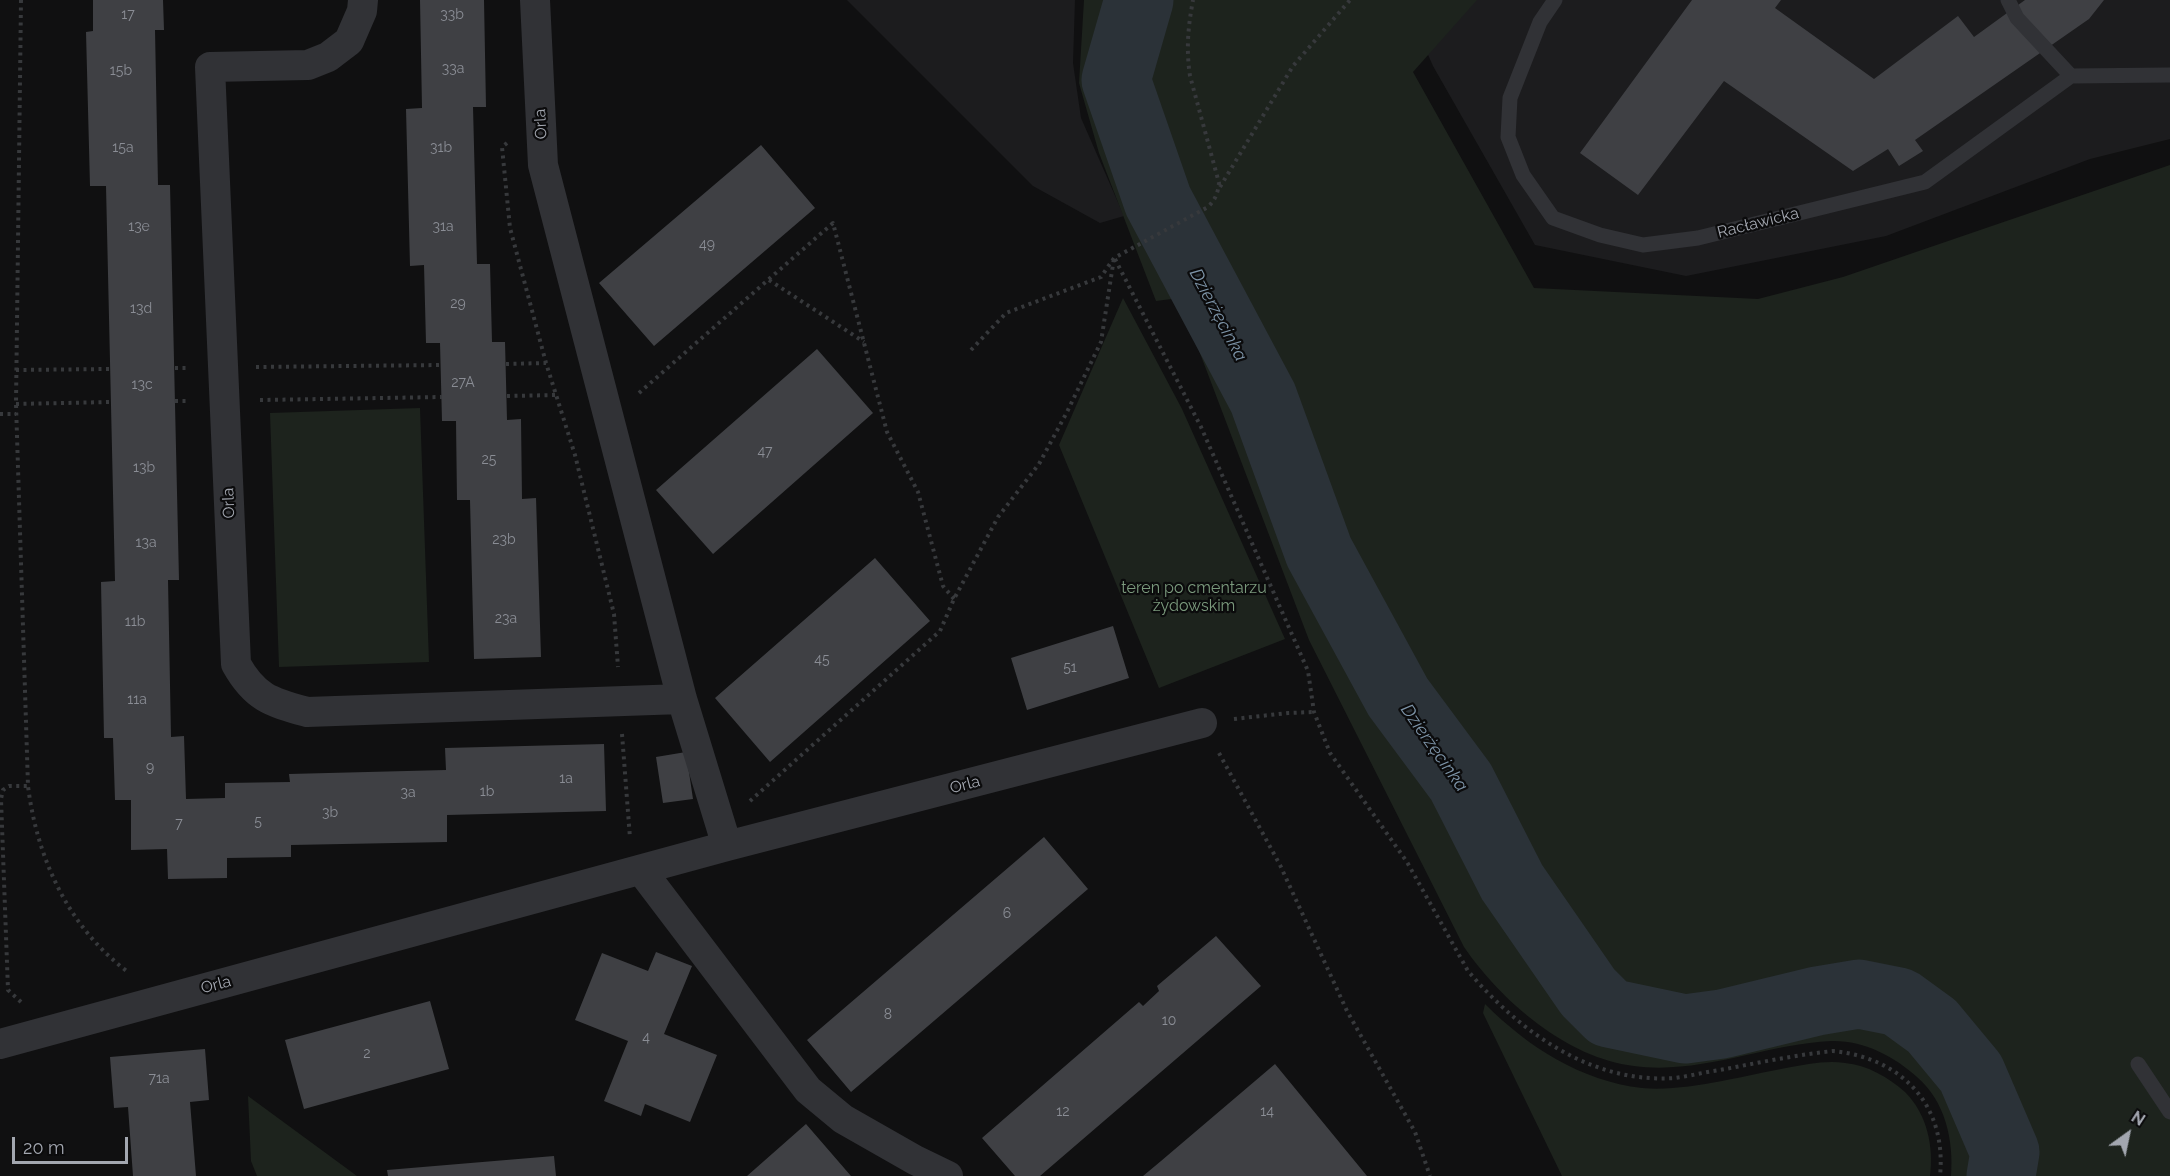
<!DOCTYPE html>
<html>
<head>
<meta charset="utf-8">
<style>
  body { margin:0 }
  #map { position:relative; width:2170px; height:1176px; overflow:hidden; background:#101011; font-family:Raleway,sans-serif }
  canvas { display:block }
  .north { position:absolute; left:2098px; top:1104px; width:60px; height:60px; -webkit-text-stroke:4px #0b0b0c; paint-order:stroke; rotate:33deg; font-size:16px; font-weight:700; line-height:24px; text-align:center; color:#a3a7b0 }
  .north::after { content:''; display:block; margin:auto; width:21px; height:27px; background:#a3a7b0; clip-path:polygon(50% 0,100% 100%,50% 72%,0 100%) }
  .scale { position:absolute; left:12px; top:1137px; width:116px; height:27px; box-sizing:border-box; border:3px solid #a3a7b0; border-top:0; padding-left:8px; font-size:18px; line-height:21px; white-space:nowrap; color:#a3a7b0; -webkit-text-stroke:4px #0b0b0c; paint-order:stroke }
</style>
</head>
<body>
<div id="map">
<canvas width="2170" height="1176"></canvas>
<div class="north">N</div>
<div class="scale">20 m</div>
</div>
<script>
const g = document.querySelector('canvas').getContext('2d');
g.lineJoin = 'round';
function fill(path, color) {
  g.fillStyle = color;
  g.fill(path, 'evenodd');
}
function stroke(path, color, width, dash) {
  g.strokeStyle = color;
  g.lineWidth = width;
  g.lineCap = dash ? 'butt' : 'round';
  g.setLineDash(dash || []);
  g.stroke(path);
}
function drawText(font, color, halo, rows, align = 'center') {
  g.font = font + ' Raleway,sans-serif';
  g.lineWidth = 4.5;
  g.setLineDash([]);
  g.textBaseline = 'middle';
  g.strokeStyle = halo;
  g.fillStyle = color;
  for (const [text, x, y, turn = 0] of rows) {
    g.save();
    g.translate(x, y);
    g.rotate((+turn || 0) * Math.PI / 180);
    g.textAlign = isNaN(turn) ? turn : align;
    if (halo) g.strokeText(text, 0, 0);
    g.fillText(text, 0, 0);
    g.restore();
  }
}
fill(new Path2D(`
  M847,0H1075L1073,63L1081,118L1124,216L1100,223L1033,186Z
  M1404,0H2170V139L2090,159L1886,236L1686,276L1535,245L1433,66Z`), '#1c1c1e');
fill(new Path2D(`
  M1084,0H1477L1413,72L1534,288L1758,299L1843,277L2170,165V1176H1951C1954,1140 1945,1101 1917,1077C1894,1056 1863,1040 1831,1041C1766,1044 1700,1075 1634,1066C1567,1058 1501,1001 1464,947L1309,640L1179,298L1156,301L1099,153L1079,83Z
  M1123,298L1182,409L1285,639L1159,688L1059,445Z
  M420,408L429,662L279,667L270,413Z
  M1485,1004C1528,1047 1581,1081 1642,1088C1686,1092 1742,1076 1786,1068C1805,1065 1825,1060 1845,1063C1867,1065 1888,1077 1905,1092C1927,1114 1934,1146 1930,1176H1562L1483,1013Z
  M248,1096L357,1176H257L251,1161Z`), '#1d231d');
stroke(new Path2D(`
  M1139,0L1116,80L1158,201L1263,398L1319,552L1398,697L1461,782L1512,882L1588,992L1609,1013L1685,1029L1722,1024L1817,1001L1859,994L1899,1002L1932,1026L1971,1073L2005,1152L2001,1176`), '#2b3238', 69);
fill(new Path2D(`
  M93,0H163L164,30H155L158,185H170L179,580H168L171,737L184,736L186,799L225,798V783L290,782L289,774L446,770L445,748L604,744L606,811L447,815V842L291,845V857L227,858V878L168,879L167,849L131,850V800H115L113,738H104L101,582L115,581L106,186H90L86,32L93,31Z
  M420,0H484L486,107H473L477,264H490L492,342H505L507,420L521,419L522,499L536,498L541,657L474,659L470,500H457L456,421H442L440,343H426L424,265L410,266L406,109L422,108Z
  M1692,0H1781L1775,8L1874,79L1958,16L1974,37L2025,0H2104L2089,19L1915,140L1923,151L1899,166L1888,149L1853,171L1724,81L1638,195L1580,153Z
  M761,145L815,208L654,346L599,283Z
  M817,349L873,413L713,554L656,490Z
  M875,558L930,621L770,762L715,698Z
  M1113,626L1129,678L1027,710L1011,658Z
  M686,752L693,799L663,803L656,757Z
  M1044,837L1088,889L851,1092L807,1040Z
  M1216,936L1261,986L1040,1176H1015L982,1138L1139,1002L1143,1006L1159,991L1157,986Z
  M656,952L692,966L664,1034L717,1055L690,1122L645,1104L641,1116L604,1101L628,1041L575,1020L602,953L648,971Z
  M430,1001L449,1069L304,1109L285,1040Z
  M205,1049L209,1100L190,1102L196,1176H133L128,1107L114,1108L110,1057Z
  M1275,1064L1367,1176H1143L1161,1161Z
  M806,1124L851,1176H747Z
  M554,1156L556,1176H388L387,1170Z`), '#3f4044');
stroke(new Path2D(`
  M21,0L16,404L28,786C37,859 69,928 128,972
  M507,143L502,147L510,228L546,363L575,455L614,614L618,667
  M1220,187L1293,66L1350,0
  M1115,259L1201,427L1308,671L1314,712L1330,753L1407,862L1468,971C1520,1032 1591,1084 1675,1078C1690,1076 1705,1072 1720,1070C1757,1063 1795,1055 1833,1051C1902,1058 1947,1105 1940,1176
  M769,280L864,342
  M971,350L1006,313L1101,277L1114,258L1208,207C1215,200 1218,193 1219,183L1190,76C1186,49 1188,27 1193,0
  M506,364L546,363
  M256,367L441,365
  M175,368H189
  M16,370L110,369
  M639,393L833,223L887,432L918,492L943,586L954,599
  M507,396L556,395
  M260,400L442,397
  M175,401H189
  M16,404L110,402
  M0,414H16
  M1234,719L1288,713L1313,712
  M622,734L630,838
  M1219,753L1280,865L1347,1011L1415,1132L1430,1176
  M750,801L940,631L954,599L998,517L1039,464L1067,412L1101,342L1114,258
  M21,1002L8,990L1,799L3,790L9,786H28`), '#37393c', 4, [3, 4.5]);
stroke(new Path2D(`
  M1555,0L1540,22L1510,98L1508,137L1523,175L1553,218L1600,235L1643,245L1698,238L1925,182L2071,76L2170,75
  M2008,0L2017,18L2071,76
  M2138,1064L2170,1112`), '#313236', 15);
stroke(new Path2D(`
  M363,0L362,11L349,41L328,57L308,65L210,67L236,664C255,698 271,702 307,712L682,699
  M535,0L543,165L682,699L727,846
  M641,870L808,1090L843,1119L915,1160L948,1176
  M0,1044L727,846L1202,723`), '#313236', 30);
drawText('14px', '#8a8d95', null, [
  ["17",128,15],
  ["33b",452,15],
  ["33a",453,69],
  ["15b",121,71],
  ["15a",123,148],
  ["31b",441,148],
  ["13e",139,227],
  ["31a",443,227],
  ["49",707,245],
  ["29",458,304],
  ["13d",141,309],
  ["27A",463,383],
  ["13c",142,385],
  ["47",765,452],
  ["25",489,460],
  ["13b",144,468],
  ["23b",504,540],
  ["13a",146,543],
  ["23a",506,619],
  ["11b",135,622],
  ["45",822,660],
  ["51",1070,668],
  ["11a",137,700],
  ["9",150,768],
  ["1a",566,779],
  ["1b",487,792],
  ["3a",408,793],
  ["3b",330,813],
  ["5",258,822],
  ["7",179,824],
  ["6",1007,914],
  ["8",888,1015],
  ["10",1169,1021],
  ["4",646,1038],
  ["2",367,1054],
  ["71a",159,1079],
  ["12",1063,1112],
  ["14",1267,1112]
]);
drawText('16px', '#a3a7b0', '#0b0b0c', [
  ["Orla",541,124,-93],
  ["Racławicka",1758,223,-14],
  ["Orla",229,503,-92],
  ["Orla",965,785,-15],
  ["Orla",216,985,-15]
]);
drawText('16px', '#7b9a7d', '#0b0b0c', [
  ["teren po cmentarzu",1194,588],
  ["żydowskim",1194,606]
]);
drawText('italic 18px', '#7d94a8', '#0b0b0c', [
  ["Dzierżęcinka",1218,315,62],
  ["Dzierżęcinka",1434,748,55]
]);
</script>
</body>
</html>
